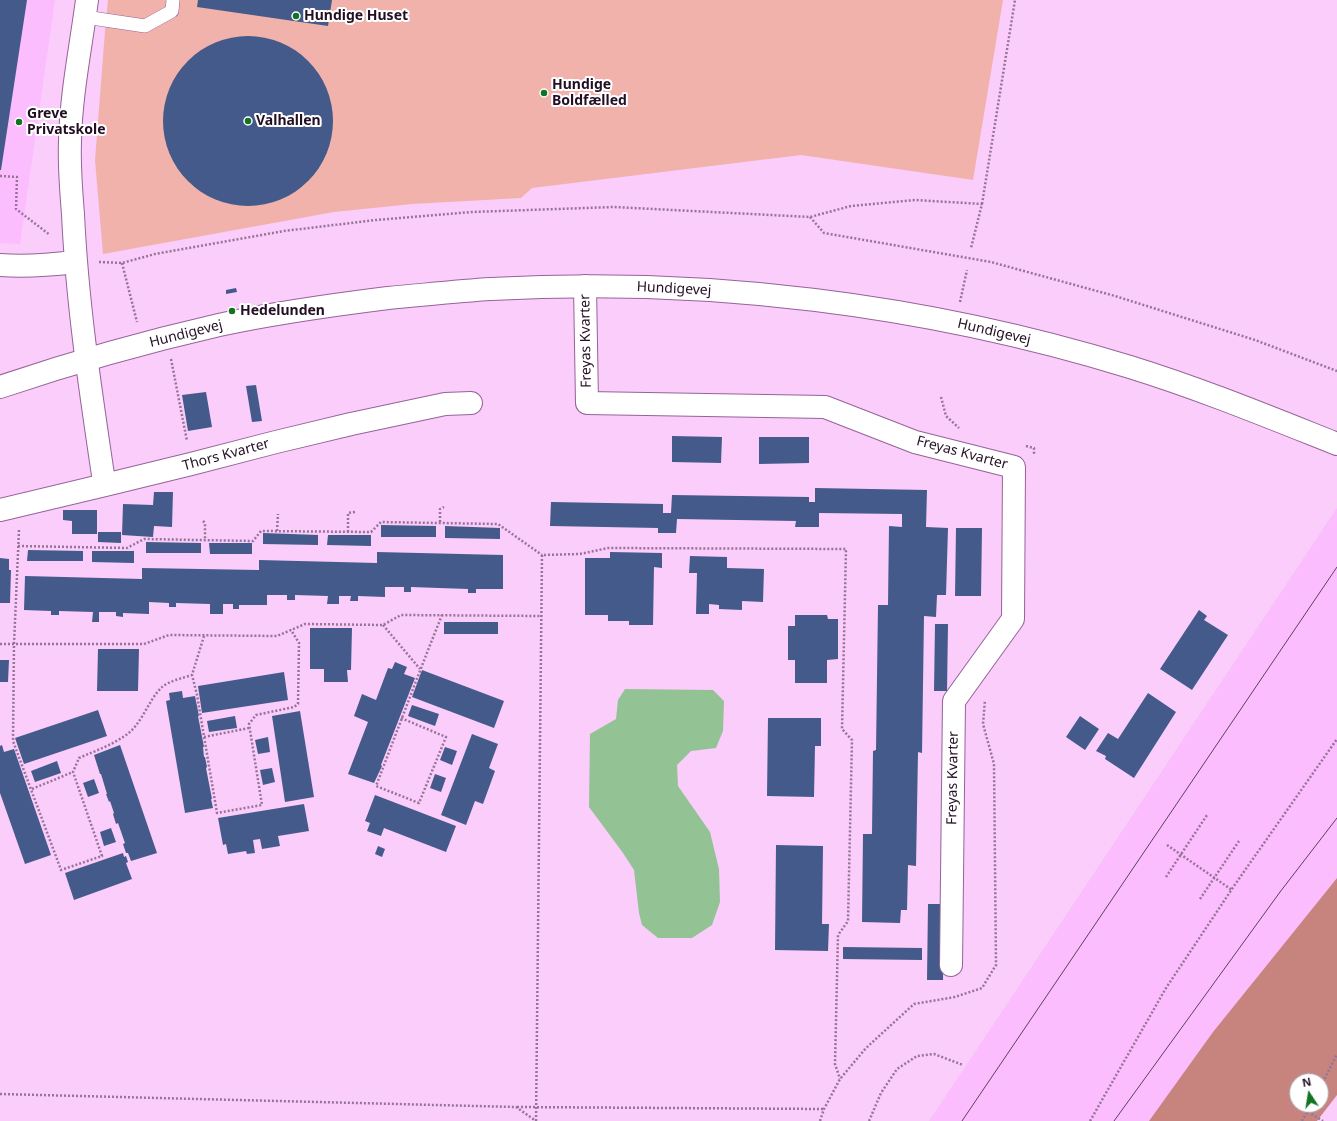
<!DOCTYPE html>
<html>
<head>
<meta charset="utf-8">
<style>
  body { margin:0 }
  #map { position:relative; width:1337px; height:1121px; overflow:hidden; background:#facdfb; font-family:"Noto Sans",sans-serif }
  canvas { display:block }
  .north { position:absolute; left:1289px; top:1073px; width:40px; height:40px; box-sizing:border-box; background:#fff; border:1px solid #a79fa7; border-radius:50%; rotate:348deg; font-size:11px; font-weight:700; line-height:16px; text-align:center; color:#230f24 }
  .north::after { content:''; display:block; margin:auto; width:14px; height:18px; background:#127323; clip-path:polygon(50% 0,100% 100%,50% 72%,0 100%) }
</style>
</head>
<body>
<div id="map">
<canvas width="1337" height="1121"></canvas>
<div class="north">N</div>
</div>
<script>
const g = document.querySelector('canvas').getContext('2d');
g.lineJoin = 'round';
function fill(path, color) {
  g.fillStyle = color;
  g.fill(path, 'evenodd');
}
function stroke(path, color, width, dash) {
  g.strokeStyle = color;
  g.lineWidth = width;
  g.lineCap = dash ? 'butt' : 'round';
  g.setLineDash(dash || []);
  g.stroke(path);
}
function drawText(font, color, halo, rows, align = 'center') {
  g.font = font + ' "Noto Sans",sans-serif';
  g.lineWidth = 4;
  g.setLineDash([]);
  g.textBaseline = 'middle';
  g.strokeStyle = halo;
  g.fillStyle = color;
  for (const [text, x, y, turn = 0] of rows) {
    g.save();
    g.translate(x, y);
    g.rotate((+turn || 0) * Math.PI / 180);
    g.textAlign = isNaN(turn) ? turn : align;
    if (halo) g.strokeText(text, 0, 0);
    g.fillText(text, 0, 0);
    g.restore();
  }
}
fill(new Path2D(`
  M0,0H55L20,244L0,243Z
  M1337,508V878L1213,1032L1149,1121H929Z`), '#fbbdfd');
fill(new Path2D(`
  M108,0H1003L973,180L801,155L532,188L521,198L412,204L334,212L103,254L95,160L105,31Z`), '#f1b2ac');
fill(new Path2D(`
  M1337,878V1095L1317,1121H1149L1213,1032ZM1297,1081H1321V1105H1297Z`), '#c7847e');
fill(new Path2D(`
  M625,689L713,690L724,701L723,731L716,748L691,751L677,765L678,786L710,832L719,869L720,902L712,925L692,938H658L642,925L639,913L634,870L623,853L589,807L590,734L616,719L618,700Z`), '#93c394');
fill(new Path2D(`
  M0,0H27L1,170H0Z
  M198,0H332L328,26L197,7Z
  M163 121a85 85 0 1 1 170 0a85 85 0 1 1-170 0Z
  M236,288L237,292L226,294V290Z
  M256,385L262,421L252,422L246,386Z
  M206,392L212,427L188,431L182,395Z
  M672,436L722,437L721,463L672,462Z
  M759,437H809V463L759,464Z
  M815,488L927,490L926,527L948,528L946,595H937L936,617L924,616L922,753L918,752L916,866L908,865L907,910H901L900,923L862,922L863,834H872L873,751L876,750L878,605H888L889,526L902,527V514L819,513V527H795L796,521L677,519L676,533H658V528L550,526L551,502L663,504V513H671L672,495L809,497V502H815Z
  M154,492H173L172,527L154,526L153,537L122,535L123,504L153,505Z
  M63,510H97V534H72V521L63,520Z
  M381,525L436,526V537H381Z
  M445,526L500,528V539L445,538Z
  M956,528H982L981,596H955Z
  M98,532H121V543L98,542Z
  M263,533L318,535V545L263,544Z
  M328,535H371V546L327,545Z
  M146,542L201,543V553H146Z
  M209,543H252V554H210Z
  M28,550L83,551V561H27Z
  M92,551H134V563L92,562Z
  M377,552L503,555V589H476V593H468V589L411,587V592H404V587H385V597L358,596V601H350L351,596H339V604H327L328,596L295,595V600H287V595H267V605H239V609H233V604H223V614H210V604L176,603V607H169V603L149,602V614L123,613V617L116,616V612H99V622H92L93,612L59,611V615H51V611L24,610L25,576L142,579V568L259,570V560L377,563Z
  M610,552L662,553V568L654,567L653,625H629V621H608V615H585V558H610Z
  M690,556L727,557V568L764,569L763,602L742,601V610L719,609V605L709,604V614H696L697,573H689Z
  M0,558L9,559V570H11L10,603H0Z
  M1199,610L1207,616L1204,620L1228,635L1192,690L1160,669Z
  M795,615H827L828,619H838V659L827,660V683H795V660H788V626H795Z
  M444,622H498V634H444Z
  M935,624H948L947,691H934Z
  M310,628H352L351,670H347L348,682H324V669H310Z
  M98,649H139L138,691H97Z
  M0,660H9L8,682H0Z
  M395,662L407,667L404,674L415,678L381,765L382,766L374,783L348,774L368,722L354,716L362,694L376,700L388,668L392,669Z
  M422,670L504,701L494,728L412,697Z
  M284,672L288,700L202,713L198,686Z
  M182,691L183,698L195,696L199,716H198L204,747H203L204,757H205L207,767L206,768L212,799H211L213,808L185,813L166,701L170,700L169,693Z
  M1148,693L1176,712L1134,778L1105,759L1106,756L1096,751L1108,733L1118,739Z
  M412,705L439,714L435,726L408,716Z
  M98,710L107,736L24,764L15,738Z
  M300,711L314,797L285,802L272,716Z
  M235,716L237,728L209,732L207,721Z
  M1080,716L1099,729L1085,750L1066,737Z
  M768,718H821V746H815L814,797L767,796Z
  M472,734L498,744L489,768L495,771L483,804L475,801L466,825L441,815Z
  M268,737L270,752L258,754L255,740Z
  M2,745L4,752L14,749L51,855L25,864L0,793V746Z
  M120,745L157,853L131,861L128,853H126L123,844L125,843L118,823L116,824L113,814L114,813L110,801L109,802L106,794H107L101,774H100L94,755Z
  M445,747L457,751L452,765L440,760Z
  M57,761L61,773L35,782L31,771Z
  M272,768L275,782L263,785L260,770Z
  M435,774L446,778L441,792L430,788Z
  M94,779L99,793L88,797L83,783Z
  M375,795L456,826L446,852L384,828L381,836L367,831L370,823L365,821Z
  M304,804L309,831L278,836L280,846L262,849L260,839L253,840L255,853L247,854L246,851L228,854L226,844L223,845L218,818Z
  M111,828L116,842L104,846L100,832Z
  M776,845L823,846L822,924H829L828,951L775,950Z
  M378,846L385,849L382,857L375,854Z
  M123,853L124,857L126,856L128,862L126,863L132,879L74,900L65,873Z
  M928,904H944L943,980H927Z
  M843,947L922,948V960L843,959Z`), '#445a8a');
const lane = new Path2D(`
  M85,17L145,26L172,11L173,0`);
const street = new Path2D(`
  M87,0C81,46 71,94 70,141C69,165 71,190 73,214C77,301 90,388 103,475L105,485L191,464L276,442L351,424L445,404L471,403
  M0,265C25,267 50,265 75,262
  M585,286L587,403L825,407L915,442L1014,467L1013,619L954,701L951,965
  M0,510L105,485`);
const secondary = new Path2D(`
  M0,387C71,363 145,342 219,325C274,313 332,305 388,298C423,295 457,291 491,289C706,277 925,304 1130,367C1201,389 1269,417 1337,444`);
stroke(lane, '#956398', 14);
stroke(street, '#956398', 24);
stroke(secondary, '#956398', 24);
stroke(new Path2D(`
  M0,176L17,177L16,209L50,235
  M982,204L1015,0
  M810,217L824,233L991,262L1115,296L1255,340L1337,371
  M99,262L122,263L155,254L284,231L376,220L472,212L614,207L810,217L851,206L915,200L982,204L971,248
  M122,263L137,322
  M960,302L967,270
  M171,359L187,441
  M941,397L946,416L959,428
  M1026,446L1034,448V455
  M203,521L205,523V540
  M440,522V509L444,507
  M19,530L14,644L13,741L61,870L102,856L73,772L79,758C95,751 112,745 126,735C142,724 148,701 161,688C168,681 183,678 192,675
  M277,531L278,514
  M348,532V513L355,512
  M18,546L127,548L144,539L253,541L261,531L371,532L381,522L498,524L542,555
  M383,625L420,669
  M204,636L192,675L197,695L217,813L262,805L249,724L256,715L294,707L298,704L299,643L291,630
  M0,644H144L169,635L277,636L305,624L383,625L401,615L542,616
  M401,718L446,737L419,803L376,786C398,729 419,672 442,615
  M204,737L249,728
  M32,789L73,772
  M1167,845L1232,890
  M1166,877L1207,815
  M1200,899L1239,841
  M1321,1086L1337,1054
  M0,1094L516,1107L536,1121
  M517,1107L824,1109
  M1308,1112L1323,1121
  M536,1121L542,555L580,554L608,548L846,549L842,729L852,740L848,921L838,935L835,1064L840,1079
  M820,1121L824,1109L840,1079L866,1048L914,1004L955,997L982,988L996,965L994,764L983,724L985,700
  M869,1121L881,1093L897,1069L917,1056L934,1054L963,1065
  M1090,1121L1166,988L1236,883L1337,739
  M1302,1121L1311,1105`), '#967497', 2.5, [2, 2]);
stroke(lane, '#fff', 13);
stroke(street, '#fff', 22);
stroke(secondary, '#fff', 22);
stroke(new Path2D(`
  M962,1121L1337,567
  M1114,1121L1280,892L1337,818`), '#5c415d', 1);
for (const [x, y, r, color] of [
  [296,16,4,"#127323"],
  [544,93,4,"#127323"],
  [248,121,4,"#127323"],
  [19,122,4,"#127323"],
  [232,311,4,"#127323"]
]) {
  const dot = new Path2D();
  dot.arc(x, y, r, 0, 2 * Math.PI);
  g.fillStyle = color;
  g.fill(dot);
  stroke(dot, '#fff', 1.5);
}
drawText('bold 14px', '#230f24', '#fff', [
  ["Hundige Huset",304,16],
  ["Hundige",552,85],
  ["Boldfælled",552,101],
  ["Greve",27,114],
  ["Privatskole",27,130],
  ["Valhallen",256,121],
  ["Hedelunden",240,311]
], 'left');
drawText('14px', '#230f24', '#fff', [
  ["Hundigevej",674,289,3],
  ["Hundigevej",994,332,13],
  ["Hundigevej",186,334,-14],
  ["Freyas Kvarter",586,341,-91],
  ["Freyas Kvarter",962,453,15],
  ["Thors Kvarter",226,455,-15],
  ["Freyas Kvarter",953,778,-89]
]);
</script>
</body>
</html>
